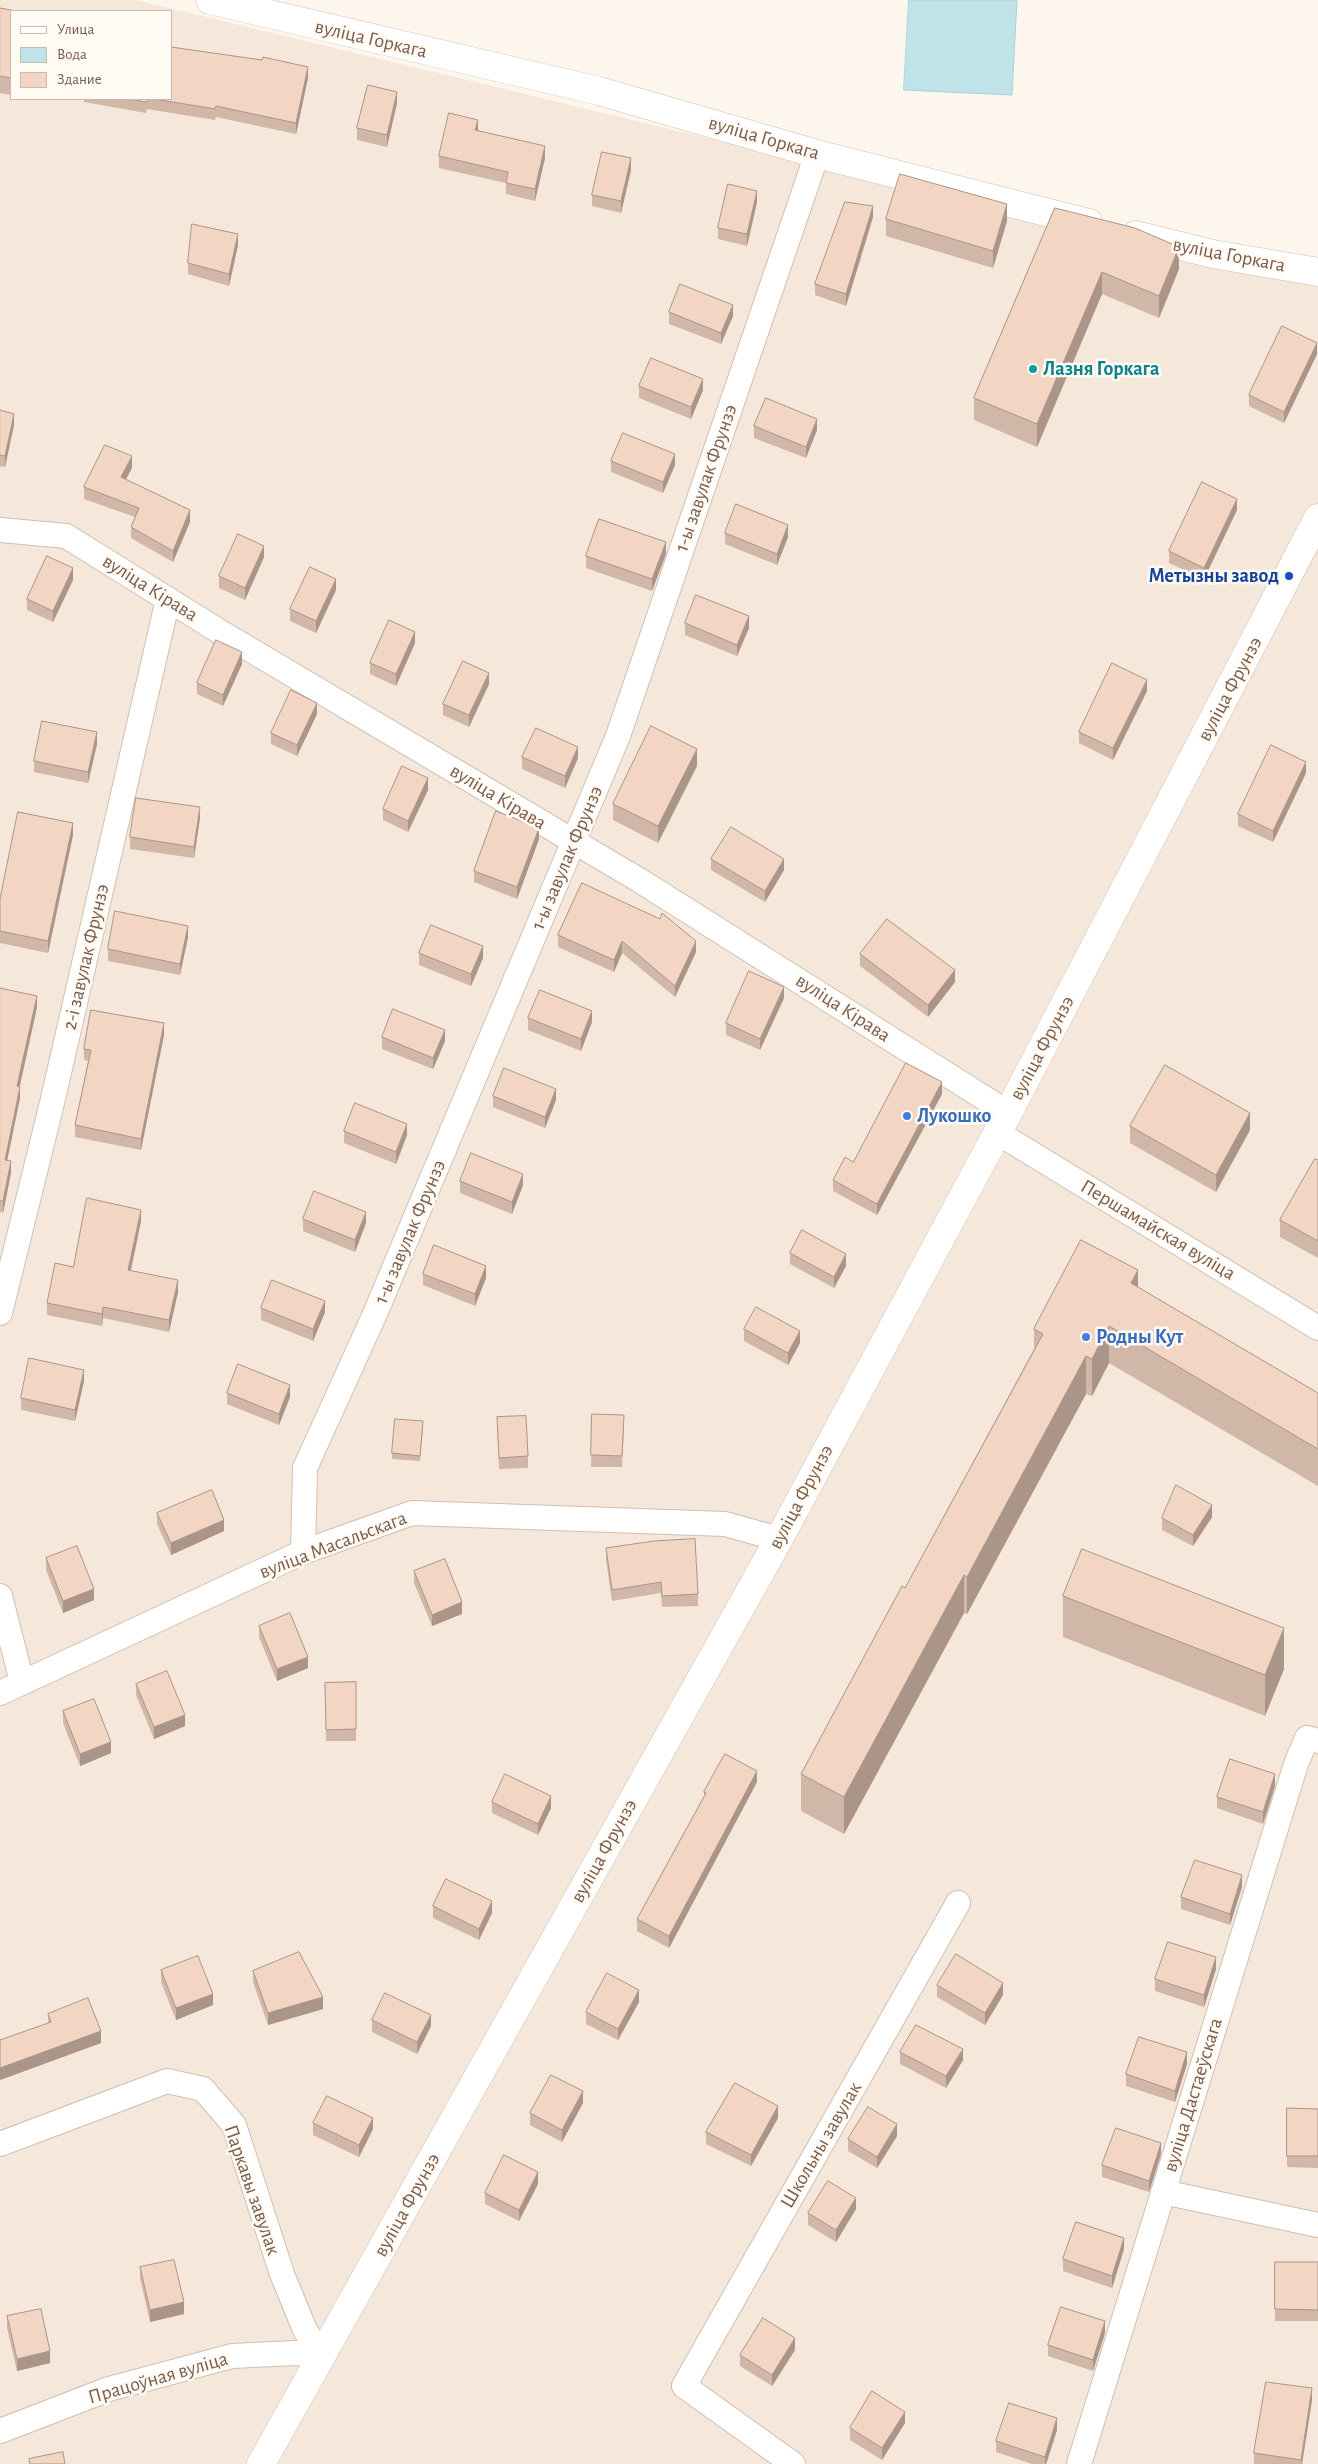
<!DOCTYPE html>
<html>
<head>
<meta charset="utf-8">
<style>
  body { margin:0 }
  #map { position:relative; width:1318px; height:2464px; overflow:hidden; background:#fdf6ec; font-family:"Alegreya Sans",sans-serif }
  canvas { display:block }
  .legend { position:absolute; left:10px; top:10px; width:162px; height:90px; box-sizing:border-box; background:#fffaf3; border:1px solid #cabbb1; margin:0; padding:6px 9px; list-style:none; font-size:15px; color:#7a5c4d }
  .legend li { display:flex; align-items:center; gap:10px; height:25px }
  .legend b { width:25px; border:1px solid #cabbb1 }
</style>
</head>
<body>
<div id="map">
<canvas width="1318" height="2464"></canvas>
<ul class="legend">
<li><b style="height:6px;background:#fff"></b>Улица</li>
<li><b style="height:14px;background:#bfe3e8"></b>Вода</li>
<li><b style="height:14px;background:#f3d5c3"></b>Здание</li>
</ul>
</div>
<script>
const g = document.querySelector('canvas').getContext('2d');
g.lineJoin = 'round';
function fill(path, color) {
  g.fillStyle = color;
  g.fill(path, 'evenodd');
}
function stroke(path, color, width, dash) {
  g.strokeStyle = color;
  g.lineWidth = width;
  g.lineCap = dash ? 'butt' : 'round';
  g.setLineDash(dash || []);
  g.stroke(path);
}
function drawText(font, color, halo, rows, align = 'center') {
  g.font = font + ' "Alegreya Sans",sans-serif';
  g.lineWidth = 5;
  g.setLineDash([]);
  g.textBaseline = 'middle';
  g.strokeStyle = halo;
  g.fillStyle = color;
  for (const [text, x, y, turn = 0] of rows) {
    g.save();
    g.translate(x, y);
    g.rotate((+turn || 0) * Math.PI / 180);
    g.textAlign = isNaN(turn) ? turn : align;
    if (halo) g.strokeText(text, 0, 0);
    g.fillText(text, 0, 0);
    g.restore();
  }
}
fill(new Path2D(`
  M0,0H136L1318,286V2464H0ZM11,11H171V99H11Z`), '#f5e8da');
const water = new Path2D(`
  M909,0H1017L1012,95L904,90Z`);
fill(water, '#bfe3e8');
stroke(water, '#a5d3da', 1);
const minor = new Path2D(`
  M0,530L66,536L222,633L639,880L1008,1113
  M998,1133L1318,1328
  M0,1313L52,1103L168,599
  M303,1552L305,1468L374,1316L618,736L817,154
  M0,1596L22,1682
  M0,1693L303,1552L412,1513L725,1524L779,1539
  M0,2144L167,2081L203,2089L234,2125L282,2274L305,2330L321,2355
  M1163,2192L1318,2225
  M0,2431L109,2389L232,2356L296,2353L321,2355
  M793,2464L684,2386L958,1903
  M1079,2464L1296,1764L1307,1738L1318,1741`);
const tertiary = new Path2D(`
  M210,0L599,91L817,154L1089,223
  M1136,235L1213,254L1318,272
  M261,2464L779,1539L1008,1113L1318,518`);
stroke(minor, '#d1beb0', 26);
stroke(tertiary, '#d1beb0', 29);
stroke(minor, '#fff', 24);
stroke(tertiary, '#fff', 28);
fill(new Path2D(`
  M0,8L11,11V95L0,93Z
  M308,78L296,134L216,117L215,120L147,109L146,113L84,102V99H171Z
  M397,103L387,147L357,140V128Z
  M478,130L545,158L535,201L506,194V183L439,168V156Z
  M631,170L621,213L592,206V195Z
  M757,202L747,246L718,239V228Z
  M1055,208L1179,269L1159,318L1102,294L1037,447L974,420V398Z
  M873,217L846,306L815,295V284Z
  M886,219L1007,221L993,268L886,236Z
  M238,245L229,286L188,274V263Z
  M669,312L733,316L721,344L669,324Z
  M1317,354L1284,423L1249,406V395Z
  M639,386L703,390L691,419L639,398Z
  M0,410L14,425L5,467L0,466Z
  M754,426L817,430L806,458L754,438Z
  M611,461L675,465L663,493L611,472Z
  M132,468L126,479L190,522L173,562L131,538V527L135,517L84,499V487Z
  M1237,510L1204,579L1169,563V551Z
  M725,533L788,537L777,565L725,544Z
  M666,554L652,591L586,568V556Z
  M264,557L245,600L219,588V576Z
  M73,580L53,622L27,610V599Z
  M336,590L316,633L290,621V609Z
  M685,623L749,628L737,656L685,635Z
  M415,643L396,686L370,674V663Z
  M242,664L223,706L197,694V683Z
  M489,684L469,727L443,715V704Z
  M1147,691L1113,760L1079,743V732Z
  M317,714L297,756L271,744V733Z
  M97,744L88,783L34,772V761Z
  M522,757L578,758L565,788L522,769Z
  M697,766L658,843L613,820V804Z
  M1306,773L1273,842L1238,826V814Z
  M428,790L408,832L383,820V809Z
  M200,818L194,858L130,849V837Z
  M73,835L48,953L0,943V899Z
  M539,839L517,899L474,882V871Z
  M711,859L784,870L765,902L711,870Z
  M582,883L696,952L675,997L622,953L614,972L558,947V935Z
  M188,937L180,975L108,961V949Z
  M419,953L483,958L471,986L419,965Z
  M860,954L955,982L928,1017L860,966Z
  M0,988L37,1007L20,1086V1098L7,1160L11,1173L3,1213L0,1212Z
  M784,998L760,1050L726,1035V1023Z
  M528,1018L592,1022L581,1051L528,1030Z
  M164,1035L141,1150L75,1137V1125L88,1061L84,1060V1049Z
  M382,1037L445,1041L433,1069L382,1049Z
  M942,1094L877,1215L833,1191V1180L853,1162Z
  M493,1096L556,1100L545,1128L493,1107Z
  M1130,1126L1250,1130L1216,1192L1130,1143Z
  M344,1131L407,1135L396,1164L344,1143Z
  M1318,1160V1258L1280,1237V1220Z
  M460,1181L523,1185L512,1214L460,1193Z
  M303,1219L366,1223L355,1252L303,1231Z
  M141,1221L131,1271L178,1292L169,1332L103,1318L102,1326L47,1315V1303L73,1267Z
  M790,1253L846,1266L834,1288L790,1264Z
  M423,1274L486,1278L475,1306L423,1285Z
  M1138,1287L1318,1393V1486L1109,1363L1092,1396L1086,1394L967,1614L964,1613L844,1834L801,1811V1774L905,1588L1034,1349V1329Z
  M261,1308L325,1312L313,1341L261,1320Z
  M744,1329L800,1343L788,1365L744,1341Z
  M84,1381L75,1421L21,1410V1398Z
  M227,1393L290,1397L279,1425L227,1404Z
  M592,1414L624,1427L622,1467H591Z
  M497,1417L528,1456V1468L499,1469Z
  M423,1427L420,1461L392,1459V1453Z
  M157,1513L224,1531L171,1555L157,1524Z
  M1212,1517L1193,1546L1162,1530V1518Z
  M606,1548L698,1594V1606L662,1607L661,1593L612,1601L606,1560Z
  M46,1558L94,1600L63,1613L46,1570Z
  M414,1571L462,1614L432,1626L414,1583Z
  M1063,1596L1284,1669L1265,1716L1063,1637Z
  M259,1626L308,1668L277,1681L259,1637Z
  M356,1682V1741H326L325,1683Z
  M136,1684L185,1726L154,1739L136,1695Z
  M63,1711L111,1753L80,1766L63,1723Z
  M757,1782L669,1948L637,1931V1919L704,1796V1792Z
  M1275,1786L1263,1824L1217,1808V1797Z
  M492,1802L551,1808L538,1835L492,1813Z
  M1242,1887L1230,1925L1181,1909V1897Z
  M433,1906L492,1913L479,1940L433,1918Z
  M1216,1969L1204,2007L1155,1991V1979Z
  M161,1970L213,2005L176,2020L161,1982Z
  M253,1971L323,2009L268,2025L253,1982Z
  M937,1985L1003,1995L985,2025L937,1997Z
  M639,2002L618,2040L586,2024V2012Z
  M48,2014L101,2043L0,2080V2040L48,2024Z
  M372,2020L431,2026L417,2054L372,2032Z
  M900,2052L963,2060L946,2088L900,2064Z
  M1187,2064L1175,2102L1126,2086V2074Z
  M583,2103L562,2142L530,2125V2113Z
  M1287,2108L1318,2109V2168L1287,2167Z
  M778,2118L751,2166L706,2144V2132Z
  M313,2123L373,2129L359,2157L313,2135Z
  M897,2136L877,2168L848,2151V2139Z
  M1161,2154L1149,2192L1102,2177V2165Z
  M538,2184L519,2221L485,2204V2193Z
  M856,2209L836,2242L808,2225V2213Z
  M1124,2249L1112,2288L1063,2271V2259Z
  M1275,2262H1318V2321H1275Z
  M140,2267L184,2314L150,2322L140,2278Z
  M7,2316L50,2363L17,2371L7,2328Z
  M1105,2333L1093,2371L1048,2356V2345Z
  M795,2350L772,2386L740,2366V2355Z
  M1312,2400L1302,2464H1254V2453Z
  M905,2423L882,2460L850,2440V2428Z
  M1057,2430L1046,2464H1032L996,2452V2441Z`), '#d1b7a8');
fill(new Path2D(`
  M308,67V78L296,134V123Z
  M397,92V103L387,147V135Z
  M478,120V131L475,130Z
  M545,146V158L535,201V189Z
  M631,158V170L621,213V201Z
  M757,191V202L747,246V234Z
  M1007,204V221L993,268V251Z
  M873,206V217L846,306V294Z
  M238,234V245L229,286V274Z
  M1179,247V269L1159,318V296Z
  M1102,272V294L1037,447V424Z
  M733,305V316L721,344V333Z
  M1317,343V354L1284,423V412Z
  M703,379V390L691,419V407Z
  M14,414V425L5,467V456Z
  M817,419V430L806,458V447Z
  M675,454V465L663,493V482Z
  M132,456V468L121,488V477Z
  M1237,499V510L1204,579V568Z
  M190,510V522L173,562V551Z
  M788,525V537L777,565V554Z
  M666,542V554L652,591V579Z
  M264,546V557L245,600V588Z
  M73,568V580L53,622V611Z
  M336,579V590L316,633V621Z
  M749,616V628L737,656V645Z
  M415,632V643L396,686V674Z
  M242,652V664L223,706V695Z
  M489,673V684L469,727V715Z
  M1147,680V691L1113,760V748Z
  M317,703V714L297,756V745Z
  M97,732V744L88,783V772Z
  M578,747V758L565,788V776Z
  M697,749V766L658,843V826Z
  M1306,762V773L1273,842V831Z
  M428,778V790L408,832V821Z
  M200,807V818L194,858V847Z
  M73,823V835L48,953V941Z
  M539,828V839L517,899V887Z
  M784,859V870L765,902V891Z
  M188,926V937L180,975V964Z
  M622,941V953L614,972V960Z
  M696,941V952L675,997V986Z
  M483,946V958L471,986V974Z
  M955,970V982L928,1017V1005Z
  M784,987V998L760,1050V1039Z
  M37,996V1007L17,1098V1086Z
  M592,1011V1022L581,1051V1039Z
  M164,1023V1035L141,1150V1139Z
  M445,1030V1041L433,1069V1058Z
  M942,1082V1094L877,1215V1204Z
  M20,1087V1098L5,1171V1160Z
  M556,1089V1100L545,1128V1117Z
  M1250,1113V1130L1216,1192V1175Z
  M407,1124V1135L396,1164V1152Z
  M11,1161V1173L3,1213V1201Z
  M523,1174V1185L512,1214V1202Z
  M141,1210V1221L128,1282V1270Z
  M366,1212V1223L355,1252V1240Z
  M846,1254V1266L834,1288V1277Z
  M486,1266V1278L475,1306V1294Z
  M1138,1270V1307L1131,1283Z
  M178,1280V1292L169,1332V1320Z
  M325,1301V1312L313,1341V1329Z
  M103,1307V1318L102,1326V1314Z
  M1109,1326V1363L1092,1396V1359Z
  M800,1331V1343L788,1365V1353Z
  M1086,1356V1394L967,1614V1577Z
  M84,1370V1381L75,1421V1410Z
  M290,1385V1397L279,1425V1414Z
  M1212,1505V1517L1193,1546V1535Z
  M224,1520V1531L171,1555V1543Z
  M964,1575V1613L844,1834V1797Z
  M94,1589V1600L63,1613V1601Z
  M462,1602V1614L432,1626V1615Z
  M1284,1628V1669L1265,1716V1675Z
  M308,1657V1668L277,1681V1669Z
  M185,1715V1726L154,1739V1727Z
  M111,1742V1753L80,1766V1754Z
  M757,1771V1782L669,1948V1936Z
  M1275,1774V1786L1263,1824V1812Z
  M551,1796V1808L538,1835V1824Z
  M1242,1875V1887L1230,1925V1914Z
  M492,1901V1913L479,1940V1929Z
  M1216,1957V1969L1204,2007V1995Z
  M1003,1983V1995L985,2025V2013Z
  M639,1990V2002L618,2040V2029Z
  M213,1994V2005L176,2020V2008Z
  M323,1997V2009L268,2025V2013Z
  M431,2015V2026L417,2054V2042Z
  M101,2031V2043L0,2080V2068Z
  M963,2049V2060L946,2088V2076Z
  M1187,2052V2064L1175,2102V2091Z
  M583,2091V2103L562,2142V2130Z
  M778,2106V2118L751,2166V2155Z
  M373,2118V2129L359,2157V2145Z
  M897,2124V2136L877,2168V2157Z
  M1161,2143V2154L1149,2192V2181Z
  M538,2172V2184L519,2221V2210Z
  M856,2198V2209L836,2242V2230Z
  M1124,2238V2249L1112,2288V2276Z
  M184,2302V2314L150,2322V2310Z
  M1105,2321V2333L1093,2371V2360Z
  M795,2338V2350L772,2386V2375Z
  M50,2351V2363L17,2371V2359Z
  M1312,2388V2400L1302,2464H1301Z
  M905,2412V2423L882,2460V2448Z
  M1057,2418V2430L1046,2464H1045V2457Z`), '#aa9588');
const building = new Path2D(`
  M0,8L16,11H11V78L0,76Z
  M171,47L262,60L263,57L308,67L296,123L216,106L215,109L154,99H171Z
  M368,85L397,92L387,135L357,128Z
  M132,99H147L146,102Z
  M449,113L478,120L475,130L545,146L535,189L506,183L508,172L439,156Z
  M602,152L631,158L621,201L592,195Z
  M900,174L1007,204L993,251L886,219Z
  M728,184L757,191L747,234L718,228Z
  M845,202L873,206L846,294L815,284Z
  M1055,208L1135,228L1179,247L1159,296L1102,272L1037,424L974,398Z
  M192,224L238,234L229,274L188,263Z
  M680,284L733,305L721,333L669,312Z
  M1282,326L1317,343L1284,412L1249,395Z
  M651,358L703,379L691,407L639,386Z
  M766,398L817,419L806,447L754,426Z
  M0,410L14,414L5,456L0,455Z
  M623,433L675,454L663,482L611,461Z
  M105,445L132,456L121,477L190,510L173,551L131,527L139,508L84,487Z
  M1202,482L1237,499L1204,568L1169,551Z
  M736,504L788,525L777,554L725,533Z
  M599,519L666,542L652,579L586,556Z
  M238,534L264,546L245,588L219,576Z
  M47,556L73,568L53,611L27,599Z
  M310,567L336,579L316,621L290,609Z
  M696,595L749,616L737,645L685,623Z
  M389,620L415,632L396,674L370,663Z
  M216,640L242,652L223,695L197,683Z
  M463,661L489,673L469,715L443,704Z
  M1112,663L1147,680L1113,748L1079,732Z
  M291,690L317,703L297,745L271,733Z
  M42,721L97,732L88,772L34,761Z
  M651,726L697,749L658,826L613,804Z
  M536,728L578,747L565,776L522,757Z
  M1271,745L1306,762L1273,831L1238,814Z
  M402,766L428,778L408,821L383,809Z
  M136,798L200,807L194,847L130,837Z
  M496,811L539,828L517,887L474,871Z
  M18,812L73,823L48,941L0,931V899Z
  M731,827L784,859L765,891L711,859Z
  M582,883L660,919L662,913L696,941L675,986L622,941L614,960L558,935Z
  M115,911L188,926L180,964L108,949Z
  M887,919L955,970L928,1005L860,954Z
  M431,925L483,946L471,974L419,953Z
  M749,971L784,987L760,1039L726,1023Z
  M0,988L37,996L17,1086L20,1087L5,1160L11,1161L3,1201H0Z
  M540,990L592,1011L581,1039L528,1018Z
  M393,1009L445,1030L433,1058L382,1037Z
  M91,1010L164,1023L141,1139L75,1125L91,1050L84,1049Z
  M906,1063L942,1082L877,1204L833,1180L845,1157L853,1162Z
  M1165,1065L1250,1113L1216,1175L1130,1126Z
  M504,1068L556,1089L545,1117L493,1096Z
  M355,1103L407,1124L396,1152L344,1131Z
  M471,1153L523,1174L512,1202L460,1181Z
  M1315,1159L1318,1160V1241L1280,1220Z
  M314,1191L366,1212L355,1240L303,1219Z
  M87,1198L141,1210L128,1270L178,1280L169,1320L103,1307L102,1314L47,1303L55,1263L73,1267Z
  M802,1230L846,1254L834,1277L790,1253Z
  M1081,1240L1138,1270L1131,1283L1318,1393V1449L1109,1326L1092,1359L1086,1356L967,1577L964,1575L844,1797L801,1774L902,1586L905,1588L1043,1334L1034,1329Z
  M434,1245L486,1266L475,1294L423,1274Z
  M272,1280L325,1301L313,1329L261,1308Z
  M756,1307L800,1331L788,1353L744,1329Z
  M29,1358L84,1370L75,1410L21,1398Z
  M238,1364L290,1385L279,1414L227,1393Z
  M592,1414L624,1415L622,1456L591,1455Z
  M526,1416L528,1456L499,1458L497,1417Z
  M395,1419L423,1421L420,1456L392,1453Z
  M1176,1485L1212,1505L1193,1535L1162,1518Z
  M212,1490L224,1520L171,1543L157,1513Z
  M695,1539L698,1594L662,1596L661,1582L612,1590L606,1548L654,1541Z
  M77,1546L94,1589L63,1601L46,1558Z
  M1082,1549L1284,1628L1265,1675L1063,1596Z
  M445,1559L462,1602L432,1615L414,1571Z
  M290,1613L308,1657L277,1669L259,1626Z
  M167,1671L185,1715L154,1727L136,1684Z
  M356,1682V1729L326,1730L325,1683Z
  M94,1699L111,1742L80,1754L63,1711Z
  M725,1754L757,1771L669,1936L637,1919L706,1793L704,1792Z
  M1230,1759L1275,1774L1263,1812L1217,1797Z
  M505,1774L551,1796L538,1824L492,1802Z
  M1195,1860L1242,1875L1230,1914L1181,1897Z
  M446,1879L492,1901L479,1929L433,1906Z
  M1168,1942L1216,1957L1204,1995L1155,1979Z
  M299,1952L323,1997L268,2013L253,1971Z
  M956,1954L1003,1983L985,2013L937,1985Z
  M198,1956L213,1994L176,2008L161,1970Z
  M607,1973L639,1990L618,2029L586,2012Z
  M385,1993L431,2015L417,2042L372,2020Z
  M88,1998L101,2031L0,2068V2040L51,2022L48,2014Z
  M916,2025L963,2049L946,2076L900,2052Z
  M1139,2037L1187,2052L1175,2091L1126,2074Z
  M551,2075L583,2091L562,2130L530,2113Z
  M735,2083L778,2106L751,2155L706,2132Z
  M327,2096L373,2118L359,2145L313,2123Z
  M868,2107L897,2124L877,2157L848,2139Z
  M1287,2108L1318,2109V2156H1287Z
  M1116,2128L1161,2143L1149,2181L1102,2165Z
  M504,2155L538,2172L519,2210L485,2193Z
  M828,2181L856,2198L836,2230L808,2213Z
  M1076,2222L1124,2238L1112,2276L1063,2259Z
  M174,2260L184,2302L150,2310L140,2267Z
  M1275,2262H1318V2310L1275,2309Z
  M1061,2307L1105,2321L1093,2360L1048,2345Z
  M41,2309L50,2351L17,2359L7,2316Z
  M763,2318L795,2338L772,2375L740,2355Z
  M1266,2382L1312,2388L1301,2460L1254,2453Z
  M872,2391L905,2412L882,2448L850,2428Z
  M1009,2403L1057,2418L1045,2457L996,2441Z
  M63,2452L65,2464H30L29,2459Z`);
fill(building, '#f3d5c3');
stroke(building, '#aa9588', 1);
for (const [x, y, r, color] of [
  [1033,369,5,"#0f9aa8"],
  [1289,576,5,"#1a4fb4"],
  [907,1116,5,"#3f7fe0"],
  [1086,1337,5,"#3f7fe0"]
]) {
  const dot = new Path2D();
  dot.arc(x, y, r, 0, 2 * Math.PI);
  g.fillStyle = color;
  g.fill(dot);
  stroke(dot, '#fffaf3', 2);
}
drawText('20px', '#7a5c4d', '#fffaf3', [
  ["вуліца Горкага",371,39,13],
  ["вуліца Горкага",764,138,16],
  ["вуліца Горкага",1229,255,11],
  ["1-ы завулак Фрунзэ",706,478,-71],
  ["вуліца Кірава",150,588,32],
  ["вуліца Фрунзэ",1230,689,-62],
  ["вуліца Кірава",498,797,31],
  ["1-ы завулак Фрунзэ",567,858,-67],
  ["2-і завулак Фрунзэ",86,957,-77],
  ["вуліца Кірава",843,1008,33],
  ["вуліца Фрунзэ",1042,1048,-62],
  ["Першамайская вуліца",1158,1230,31],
  ["1-ы завулак Фрунзэ",410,1232,-67],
  ["вуліца Фрунзэ",801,1497,-62],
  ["вуліца Масальскага",333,1545,-21],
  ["вуліца Фрунзэ",604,1851,-61],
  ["вуліца Дастаеўскага",1193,2095,-73],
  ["Школьны завулак",821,2145,-60],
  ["Паркавы завулак",252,2190,71],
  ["вуліца Фрунзэ",407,2205,-61],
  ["Працоўная вуліца",158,2378,-16]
]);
drawText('bold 20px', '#0d838f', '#fffaf3', [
  ["Лазня Горкага",1043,369]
], 'left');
drawText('bold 20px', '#164399', '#fffaf3', [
  ["Метызны завод",1279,576]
], 'right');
drawText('bold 20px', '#366cbe', '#fffaf3', [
  ["Лукошко",917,1116],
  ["Родны Кут",1096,1337]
], 'left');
</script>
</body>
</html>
